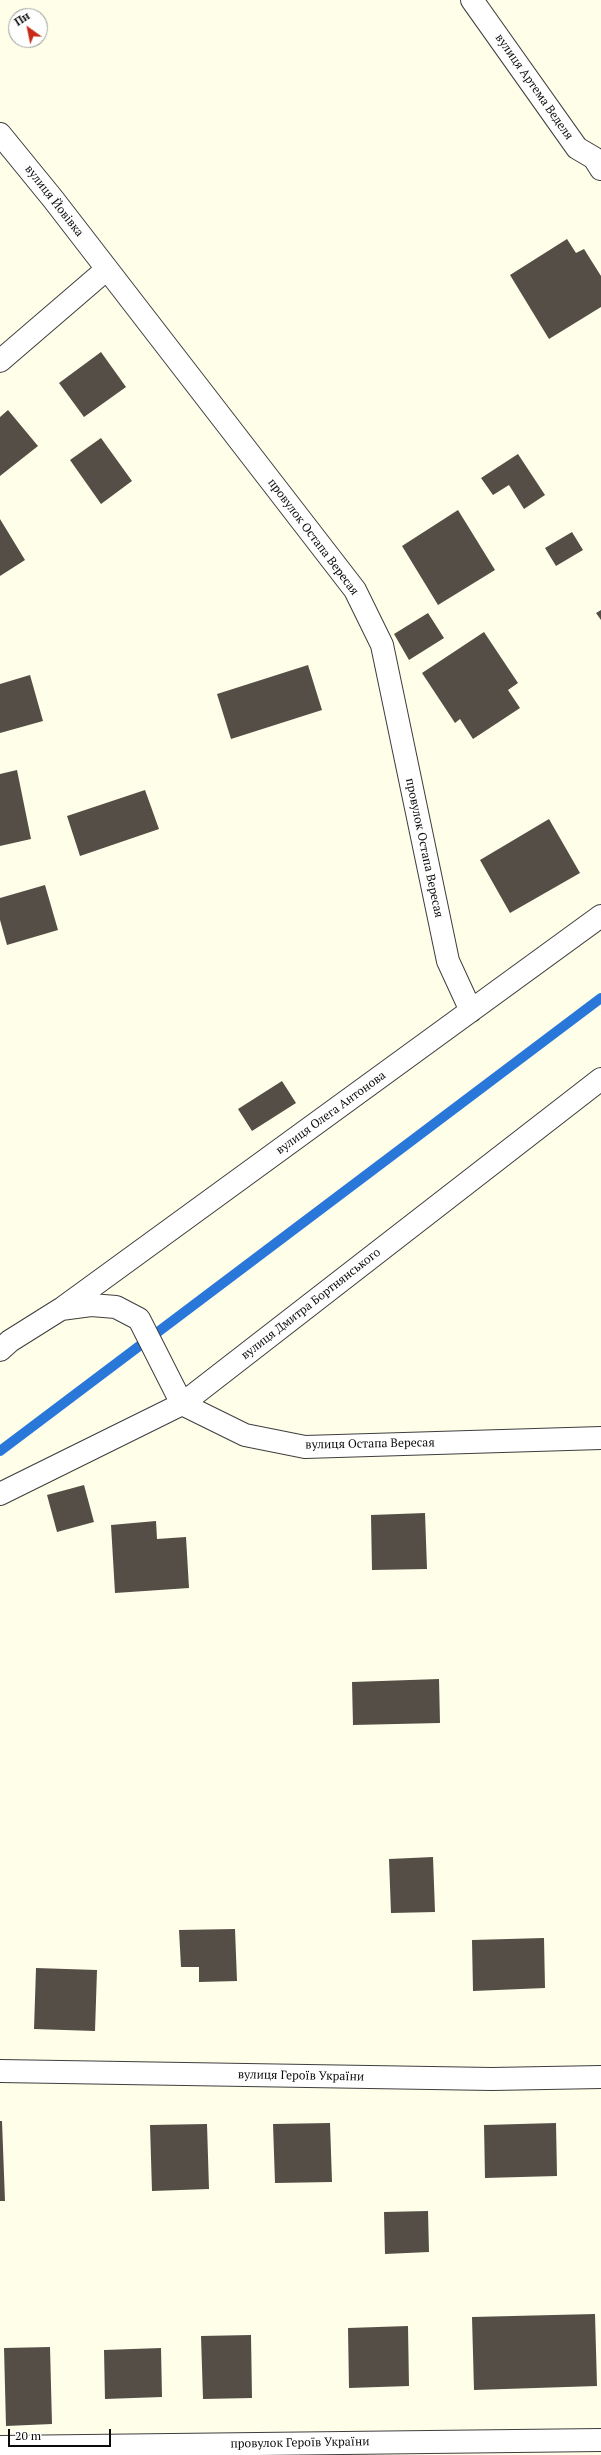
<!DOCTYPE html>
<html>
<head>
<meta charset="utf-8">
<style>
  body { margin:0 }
  #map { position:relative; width:601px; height:2455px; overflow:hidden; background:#fffee9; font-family:"PT Serif",serif }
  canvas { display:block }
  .north { position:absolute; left:8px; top:8px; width:40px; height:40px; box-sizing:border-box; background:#fff; border:1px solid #9d9d9d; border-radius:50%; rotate:327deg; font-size:11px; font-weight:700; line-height:16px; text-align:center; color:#0b0b0b }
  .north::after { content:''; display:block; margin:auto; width:14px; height:18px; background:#c62b18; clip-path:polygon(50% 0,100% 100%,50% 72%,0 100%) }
  .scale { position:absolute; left:8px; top:2429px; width:103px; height:18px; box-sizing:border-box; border:2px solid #0b0b0b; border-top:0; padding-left:5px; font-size:12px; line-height:14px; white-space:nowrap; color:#0b0b0b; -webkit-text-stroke:3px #fff; paint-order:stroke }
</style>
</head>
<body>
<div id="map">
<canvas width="601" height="2455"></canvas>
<div class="north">Пн</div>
<div class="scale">20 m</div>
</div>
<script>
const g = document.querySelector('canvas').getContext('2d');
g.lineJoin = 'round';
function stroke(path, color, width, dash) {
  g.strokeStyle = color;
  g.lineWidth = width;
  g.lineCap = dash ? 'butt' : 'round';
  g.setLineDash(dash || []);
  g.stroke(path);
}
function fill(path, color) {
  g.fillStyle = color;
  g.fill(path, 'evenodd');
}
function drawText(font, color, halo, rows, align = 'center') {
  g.font = font + ' "PT Serif",serif';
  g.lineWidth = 4;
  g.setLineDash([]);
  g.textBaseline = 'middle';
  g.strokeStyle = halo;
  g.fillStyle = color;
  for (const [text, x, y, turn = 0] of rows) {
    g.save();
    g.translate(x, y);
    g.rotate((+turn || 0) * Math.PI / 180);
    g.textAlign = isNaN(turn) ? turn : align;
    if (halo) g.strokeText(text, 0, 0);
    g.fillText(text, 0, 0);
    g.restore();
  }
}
stroke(new Path2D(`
  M0,1451L601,998`), '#2977d9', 10);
fill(new Path2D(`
  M567,239L576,253L584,249L601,276V307L549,339L510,275Z
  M101,352L126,387L84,417L59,383Z
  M8,410L38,446L0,476V417Z
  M101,438L132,481L101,504L70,460Z
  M518,454L545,495L524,509L509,485L493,495L481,478Z
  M458,510L495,570L438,605L402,546Z
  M0,519L25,560L0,576Z
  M572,532L583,550L556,566L545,548Z
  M601,610V620L596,613Z
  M428,613L444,638L409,660L394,634Z
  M484,632L518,683L508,690L520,708L473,739L460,719L455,723L422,673Z
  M308,665L322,710L231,739L217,694Z
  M30,675L43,721L0,733V684Z
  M17,770L31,839L0,846V774Z
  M145,790L159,829L80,856L67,816Z
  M549,819L580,873L510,913L480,860Z
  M45,885L58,930L7,945L0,920V898Z
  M282,1081L296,1103L252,1131L238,1109Z
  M84,1485L94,1522L57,1532L47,1495Z
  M425,1513L427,1569L372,1570L371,1515Z
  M156,1521L157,1539L186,1537L189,1588L115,1593L111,1525Z
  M439,1679L440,1723L353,1725L352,1682Z
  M433,1857L435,1912L391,1913L389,1859Z
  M235,1929L237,1981L199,1982V1967H181L179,1930Z
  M544,1938L545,1988L473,1991L472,1940Z
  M36,1968L97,1970L95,2031L34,2029Z
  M0,2121H2L5,2201H0Z
  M330,2123L332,2182L275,2183L273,2124Z
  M556,2123L557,2176L485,2178L484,2125Z
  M207,2124L209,2189L152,2191L150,2125Z
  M428,2211L429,2252L385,2254L384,2212Z
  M595,2314L597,2386L474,2390L472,2317Z
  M408,2326L409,2386L349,2388L348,2328Z
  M251,2335L252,2398L203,2399L201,2336Z
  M50,2347L52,2424L6,2426L4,2348Z
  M161,2348L162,2397L105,2399L104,2350Z`), '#554e47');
const street = new Path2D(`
  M472,0L577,148L594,158L601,169
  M0,134L53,199L355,590L382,645L448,961L471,1011
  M0,361L107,269
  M64,1307L601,916
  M0,1350L10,1341L61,1309L91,1305L116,1307L139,1319L182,1404L245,1435L305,1447L601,1438
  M0,1494L182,1404L601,1079
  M0,2071L492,2079L601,2077
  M0,2447L601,2440`);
stroke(street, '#3e3e3e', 24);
stroke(street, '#fff', 22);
drawText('12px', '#0b0b0b', '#fff', [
  ["вулиця Артема Веделя",534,87,55],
  ["вулиця Йовівка",54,201,52],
  ["провулок Остапа Вересая",313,537,53],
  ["провулок Остапа Вересая",424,848,78],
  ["вулиця Олега Антонова",331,1113,-36],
  ["вулиця Дмитра Бортнянського",311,1304,-38],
  ["вулиця Остапа Вересая",370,1444,-1],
  ["вулиця Героїв України",301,2076,1],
  ["провулок Героїв України",300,2443,-1]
]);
</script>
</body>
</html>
